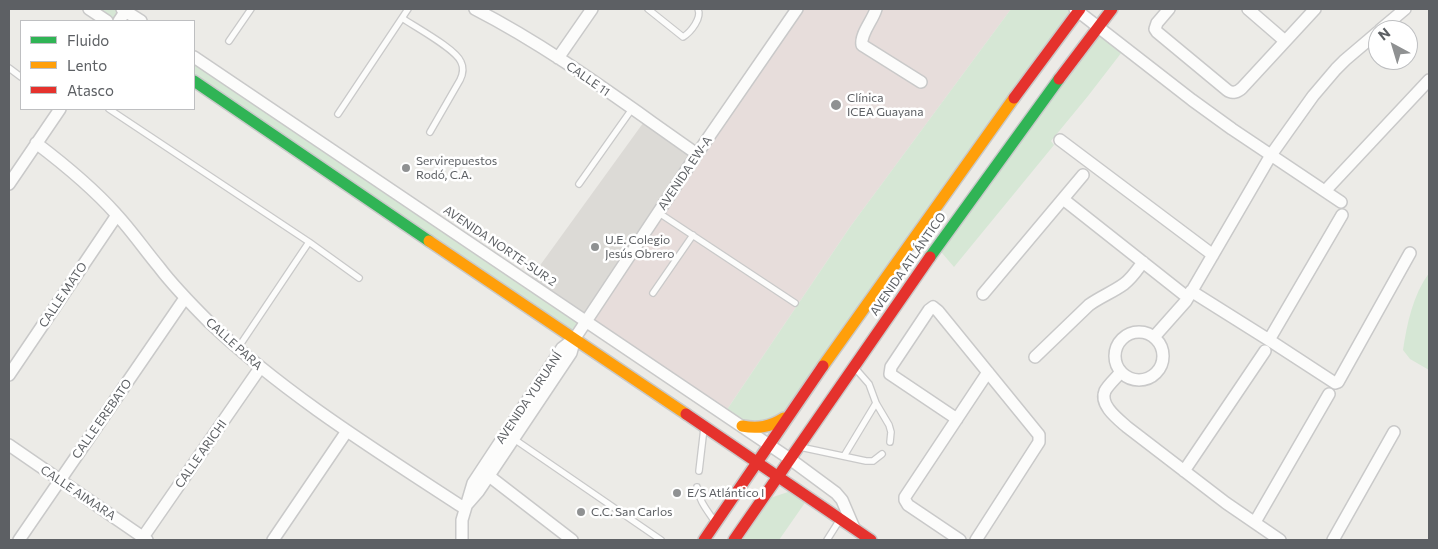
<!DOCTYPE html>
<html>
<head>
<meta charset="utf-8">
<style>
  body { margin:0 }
  #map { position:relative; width:1438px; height:549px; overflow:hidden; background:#ecebe7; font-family:Commissioner,sans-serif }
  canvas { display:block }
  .frame { position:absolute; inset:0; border:10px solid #5d6064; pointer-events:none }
  .legend { position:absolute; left:20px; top:20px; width:175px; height:90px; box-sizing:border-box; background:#fff; border:1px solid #bebfc1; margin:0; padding:6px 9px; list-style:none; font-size:15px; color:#5d6064 }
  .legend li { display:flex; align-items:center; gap:10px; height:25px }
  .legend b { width:25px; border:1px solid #bebfc1 }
  .north { position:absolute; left:1368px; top:20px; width:50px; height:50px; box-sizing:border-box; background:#fff; border:1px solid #bebfc1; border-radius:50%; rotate:321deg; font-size:14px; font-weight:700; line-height:20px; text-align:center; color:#5d6064 }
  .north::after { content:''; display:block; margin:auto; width:18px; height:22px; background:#8f9192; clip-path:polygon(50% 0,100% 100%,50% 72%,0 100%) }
</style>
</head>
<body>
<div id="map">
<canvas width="1438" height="549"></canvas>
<div class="frame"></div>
<ul class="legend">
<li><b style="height:6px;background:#30b455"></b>Fluido</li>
<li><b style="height:6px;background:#ff9f0a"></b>Lento</li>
<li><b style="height:6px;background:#e5322d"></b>Atasco</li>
</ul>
<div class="north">N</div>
</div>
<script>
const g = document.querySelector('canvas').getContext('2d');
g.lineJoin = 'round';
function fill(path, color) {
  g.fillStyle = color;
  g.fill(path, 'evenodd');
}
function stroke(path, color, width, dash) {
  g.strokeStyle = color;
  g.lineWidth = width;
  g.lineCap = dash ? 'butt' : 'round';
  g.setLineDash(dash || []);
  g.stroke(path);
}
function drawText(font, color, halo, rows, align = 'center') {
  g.font = font + ' Commissioner,sans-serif';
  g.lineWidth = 5;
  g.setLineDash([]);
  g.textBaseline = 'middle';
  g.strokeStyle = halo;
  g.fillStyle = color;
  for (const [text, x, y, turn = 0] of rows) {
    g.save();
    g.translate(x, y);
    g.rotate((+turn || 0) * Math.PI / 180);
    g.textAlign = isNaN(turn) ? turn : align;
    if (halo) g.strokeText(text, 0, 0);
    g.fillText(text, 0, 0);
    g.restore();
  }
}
fill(new Path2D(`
  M646,119L697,154L587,321L528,282Z`), '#dcdad6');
fill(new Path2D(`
  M797,9H1011L850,227L724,414L587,321Z`), '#e7dddb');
fill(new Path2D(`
  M89,9H122L141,21H107Z
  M1011,9H1080L790,413L766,428L724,414L850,227Z
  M1098,26L1125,48L1088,96L1051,141L1054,145L954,267L936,246Z
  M194,57L587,321L575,338L194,81Z
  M1429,273V370L1410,359L1403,350C1407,323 1413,295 1429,273Z
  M788,492L809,497L779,540H734L770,498Z`), '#d6e7d5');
const lane = new Path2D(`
  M648,9L683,37C691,32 702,18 698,9
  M402,18C415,27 456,49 461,62C464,68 463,74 460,80L430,132
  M229,41L251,9
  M9,68L21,77
  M109,109L309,242L359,278
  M338,114L408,9
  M579,184L632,109
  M659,213L795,303
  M653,293L693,235
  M238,348L309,242
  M855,368L869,384L876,403L889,425L891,432L890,442
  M514,439L661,540
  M800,447L866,461H873L882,454
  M844,456L876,403
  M699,471L704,428
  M697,487C699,501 707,510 715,522
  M827,540L839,521`);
const street = new Path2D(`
  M89,9L107,21
  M122,9L141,21
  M475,9C553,49 625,104 697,154
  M876,9C873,20 860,34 862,45L921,82
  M1075,9L1192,100L1232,129L1341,202
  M1169,9L1157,23L1155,29L1157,32L1227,90C1232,94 1238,92 1242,88L1315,9
  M1248,9L1285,41
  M119,21L127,9
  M1380,30L1405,9
  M194,57L790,459L836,493L842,500L854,528
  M558,58L592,9
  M1060,140L1213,255
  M36,143C65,165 92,187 116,214C131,230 144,249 159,267C174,287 192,305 210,323C286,395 377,451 464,508
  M9,184L60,109
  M1325,191L1429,80
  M1063,199L1187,297
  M1191,291L1269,340L1335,383L1338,382L1410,253
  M983,294L1083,175
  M1115 356a24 24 0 1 1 48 0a24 24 0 1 1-48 0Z
  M1154,337L1186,301L1271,155L1288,131L1313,96L1336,69L1345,60L1378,32
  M1269,340L1342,215
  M1035,357L1089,305C1100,297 1113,292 1124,284C1132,278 1137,270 1143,262
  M1120,373C1116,378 1108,385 1105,391C1099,405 1118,419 1127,427L1226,503L1280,540
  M9,375L117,215
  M957,419L890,374L891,367L929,310L933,307L938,311L1039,435V442L976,540
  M9,445L147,540
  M1184,471L1265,351
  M489,476L572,540
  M464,508L478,492L571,353L575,338L697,154L797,9
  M1255,522L1329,394
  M19,540L185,298
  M141,540L260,368
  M273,540L347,431
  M462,540V520L473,483L562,348L575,338
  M960,540L908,505L905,500V497L988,372
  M1333,540L1394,432`);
const fast = new Path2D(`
  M194,81L429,241
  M930,257L1059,79`);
const slow = new Path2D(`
  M429,241L686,414
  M823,366L1014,98
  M742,426C758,429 770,427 784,418`);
const jam = new Path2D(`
  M1059,79L1112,9
  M1014,98L1080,9
  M686,414L871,540
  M704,540L823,366
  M734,540L930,257`);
stroke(lane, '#c9c9c9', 8);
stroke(street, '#c9c9c9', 14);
stroke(fast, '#c9c9c9', 14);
stroke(slow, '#c9c9c9', 14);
stroke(jam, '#c9c9c9', 14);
stroke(lane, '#fcfcfb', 5.5);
stroke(street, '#fcfcfb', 11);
stroke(fast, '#30b455', 11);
stroke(slow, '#ff9f0a', 11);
stroke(jam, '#e5322d', 11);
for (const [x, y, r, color] of [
  [836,105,6,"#8f9192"],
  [406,168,5,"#8f9192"],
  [595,247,5,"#8f9192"],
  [677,493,5,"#8f9192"],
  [581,512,5,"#8f9192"]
]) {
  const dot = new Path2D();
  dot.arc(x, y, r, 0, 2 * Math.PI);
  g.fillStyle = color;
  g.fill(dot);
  stroke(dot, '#fff', 2);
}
drawText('12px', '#5d6064', '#fff', [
  ["CALLE 11",588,79,35],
  ["AVENIDA EW-A",685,173,-56],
  ["AVENIDA NORTE-SUR 2",500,246,34],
  ["AVENIDA ATLÁNTICO",908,264,-55],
  ["CALLE MATO",63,295,-56],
  ["CALLE PARA",234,344,42],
  ["AVENIDA YURUANÍ",529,398,-56],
  ["CALLE EREBATO",102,419,-55],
  ["CALLE ARICHI",201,454,-55],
  ["CALLE AIMARA",78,493,34]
]);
drawText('12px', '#5d6064', '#fff', [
  ["Clínica",847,98],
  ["ICEA Guayana",847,112],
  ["Servirepuestos",416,161],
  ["Rodó, C.A.",416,175],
  ["U.E. Colegio",605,240],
  ["Jesús Obrero",605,254],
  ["E/S Atlántico I",687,493],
  ["C.C. San Carlos",591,512]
], 'left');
</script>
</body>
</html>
